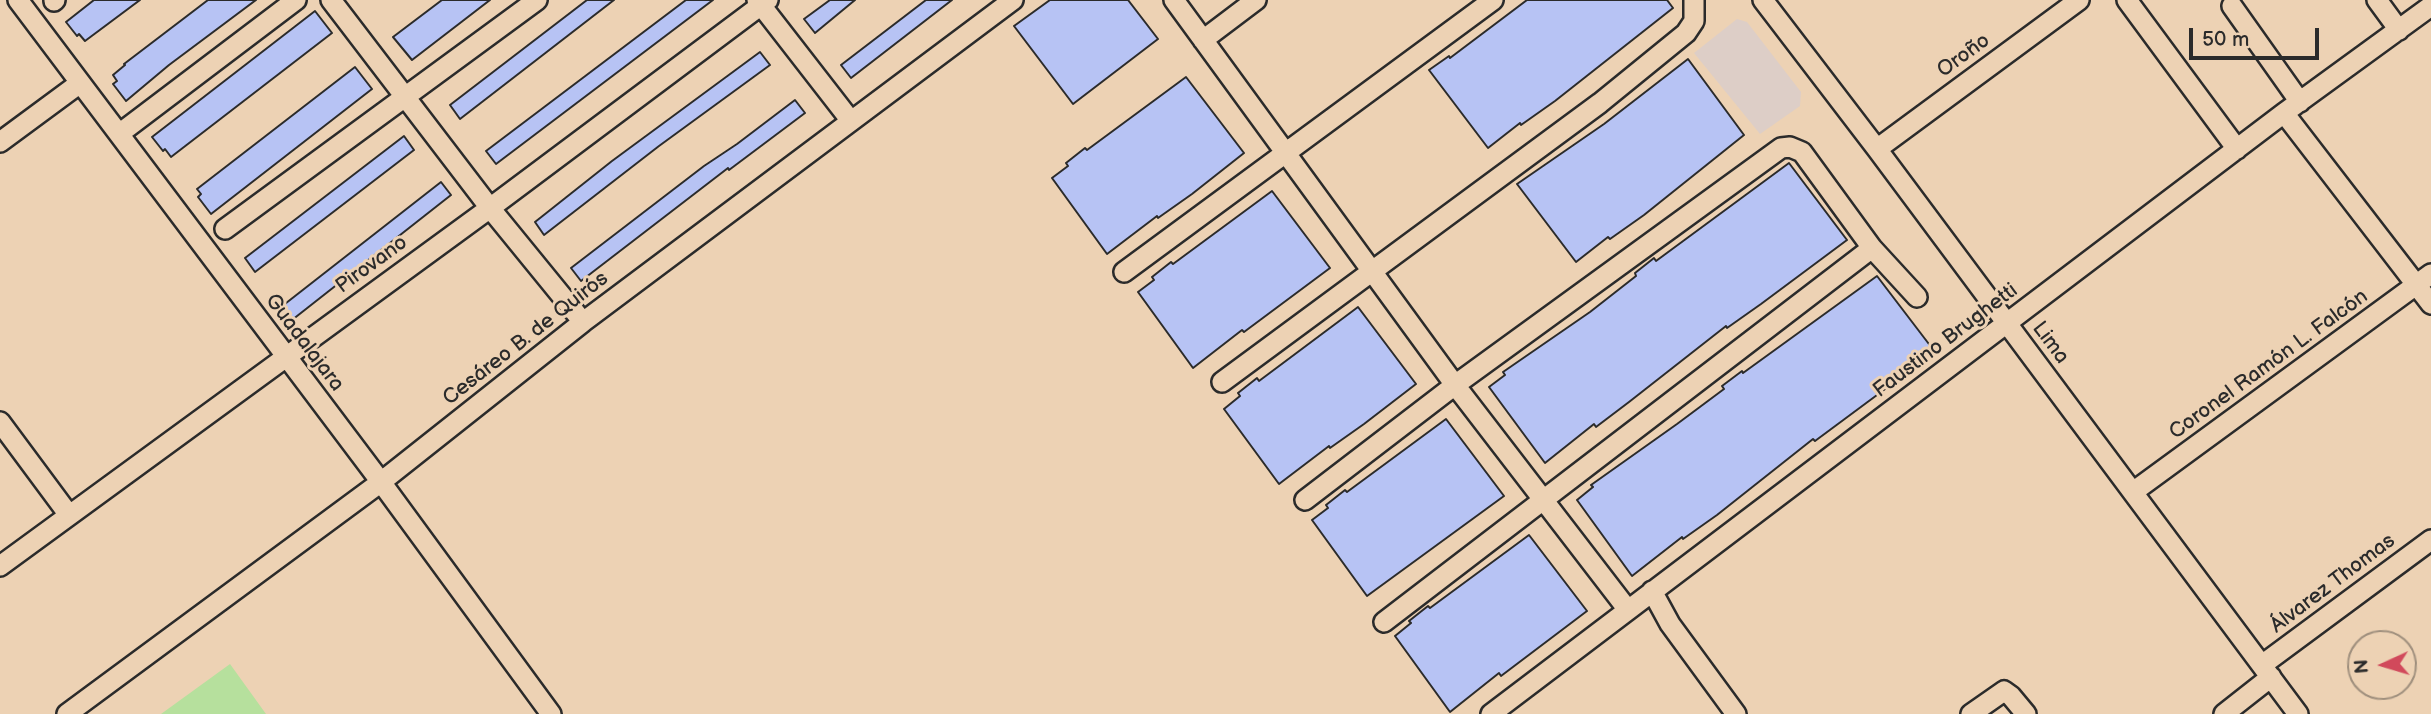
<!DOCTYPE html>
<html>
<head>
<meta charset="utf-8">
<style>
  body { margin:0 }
  #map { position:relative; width:2431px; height:714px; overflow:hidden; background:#edd2b4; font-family:"Balsamiq Sans",sans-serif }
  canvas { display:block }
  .north { position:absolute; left:2347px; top:630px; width:70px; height:70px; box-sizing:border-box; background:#edd2b4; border:2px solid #9f8f7d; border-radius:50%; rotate:266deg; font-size:19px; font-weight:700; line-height:28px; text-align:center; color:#2b2b2b }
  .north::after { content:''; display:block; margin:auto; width:24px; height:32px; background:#d1495b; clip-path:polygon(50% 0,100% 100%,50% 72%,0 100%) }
  .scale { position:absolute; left:2189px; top:28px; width:130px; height:32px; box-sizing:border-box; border:4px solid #2b2b2b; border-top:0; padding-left:9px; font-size:21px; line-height:24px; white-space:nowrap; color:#2b2b2b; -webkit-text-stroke:5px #edd2b4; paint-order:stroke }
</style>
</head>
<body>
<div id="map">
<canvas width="2431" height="714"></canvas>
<div class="north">N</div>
<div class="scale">50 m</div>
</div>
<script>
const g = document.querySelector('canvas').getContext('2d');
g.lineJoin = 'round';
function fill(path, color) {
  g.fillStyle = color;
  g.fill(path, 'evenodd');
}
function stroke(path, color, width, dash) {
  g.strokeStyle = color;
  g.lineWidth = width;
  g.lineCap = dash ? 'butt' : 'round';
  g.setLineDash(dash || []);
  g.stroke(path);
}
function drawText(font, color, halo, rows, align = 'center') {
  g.font = font + ' "Balsamiq Sans",sans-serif';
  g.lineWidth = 6;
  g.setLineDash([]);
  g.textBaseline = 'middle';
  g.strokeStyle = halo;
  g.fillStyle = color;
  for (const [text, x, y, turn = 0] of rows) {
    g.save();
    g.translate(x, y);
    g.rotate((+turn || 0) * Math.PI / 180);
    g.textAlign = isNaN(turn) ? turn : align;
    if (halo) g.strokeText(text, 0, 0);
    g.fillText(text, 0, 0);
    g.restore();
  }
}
fill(new Path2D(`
  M1737,19L1747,22L1801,92L1800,106L1760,134L1694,53Z`), '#ddcec7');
fill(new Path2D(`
  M230,664L266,714H161Z`), '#b6e09d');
const building = new Path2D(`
  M94,0H140L85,41L79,34L77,36L66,22Z
  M208,0H256L169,65L126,101L113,84L117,81L113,75L125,65L124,64Z
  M442,0H490L412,60L393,37Z
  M587,0H614L460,119L450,105Z
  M686,0H713L496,164L486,151Z
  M830,0H855L815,33L804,19Z
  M926,0H952L851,78L841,65Z
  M1050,0H1128L1158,39L1073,104L1014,26Z
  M1527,0H1667L1673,8L1555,101L1521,125L1520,123L1488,148L1429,70L1449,56L1450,58Z
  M315,11L332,33L171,157L165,149L163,151L152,137Z
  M760,52L770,65L659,146L544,235L535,222L612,161Z
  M1688,59L1744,135L1644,215L1610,239L1608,237L1576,262L1517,184L1604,124Z
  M355,67L372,89L211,214L198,197L201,194L197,189Z
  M1186,77L1244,153L1192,194L1158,218L1157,216L1107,254L1052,178L1068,166L1066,163L1085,148L1087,150Z
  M795,100L805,113L729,170L728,168L581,281L571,268L704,166L737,144Z
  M404,136L414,150L255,272L245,258Z
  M1789,163L1847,240L1761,304L1727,328L1726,326L1629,402L1596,427L1594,424L1545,463L1489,387L1505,375L1503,372L1590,312L1636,276L1635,273L1654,258L1656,261Z
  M441,182L451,195L292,320L281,307Z
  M1272,191L1330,268L1244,332L1242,330L1193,368L1138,292L1154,280L1152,277L1171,262L1173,264Z
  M1877,276L1935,352L1815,441L1813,439L1717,515L1683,539L1682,537L1632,576L1577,500L1593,487L1591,485L1677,424L1724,389L1722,386L1742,371L1743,373Z
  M1358,307L1416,384L1364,424L1330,448L1329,446L1279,484L1224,409L1240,396L1238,393L1257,378L1259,381Z
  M1446,419L1504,496L1367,596L1312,520L1328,508L1326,505L1345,490L1347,492Z
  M1529,535L1587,611L1501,676L1499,673L1450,712L1395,636L1411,623L1409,621L1428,606L1430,608Z`);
fill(building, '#b7c3f4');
stroke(building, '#2b2b2b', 2);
const minor = new Path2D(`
  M18,0L381,482L551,714
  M331,0L490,208L583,322
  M757,0L851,121
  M1174,0L1455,385L1628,610
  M1763,0L1877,149L2298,714
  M2127,0L2237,149
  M2377,0L2399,30
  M54,1L55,0
  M2232,6L2300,102
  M1203,40L1256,0
  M2284,113L2431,304
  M119,134L296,0
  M0,142L80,83
  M1877,149L2079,0
  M225,229L537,0
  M1124,272L1493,0
  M1222,382L1600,103L1686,33L1694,21V0
  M0,422L69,515
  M2133,492L2431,274
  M1305,500L1455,385L1781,148L1790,147L1802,152L1872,248L1917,297
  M0,566L490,208L768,0
  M1652,591L1670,624L1736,714
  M1384,622L1872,248
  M2262,665L2431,540
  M67,714L381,482L583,322L1013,0
  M1491,714L2284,113L2431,6
  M1971,714L2004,691L2011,696L2026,714
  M2224,714L2271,677`);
stroke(minor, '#2b2b2b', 24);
stroke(minor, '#edd2b4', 19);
drawText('21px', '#2b2b2b', '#edd2b4', [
  ["Oroño",1964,56,-36],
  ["Pirovano",372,265,-36],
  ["Cesáreo B. de Quirós",526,339,-38],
  ["Faustino Brughetti",1946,341,-37],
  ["Guadalajara",304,343,53],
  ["Lima",2050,343,53],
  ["Coronel Ramón L. Falcón",2269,365,-36],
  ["Álvarez Thomas",2333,584,-37]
]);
</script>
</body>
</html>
